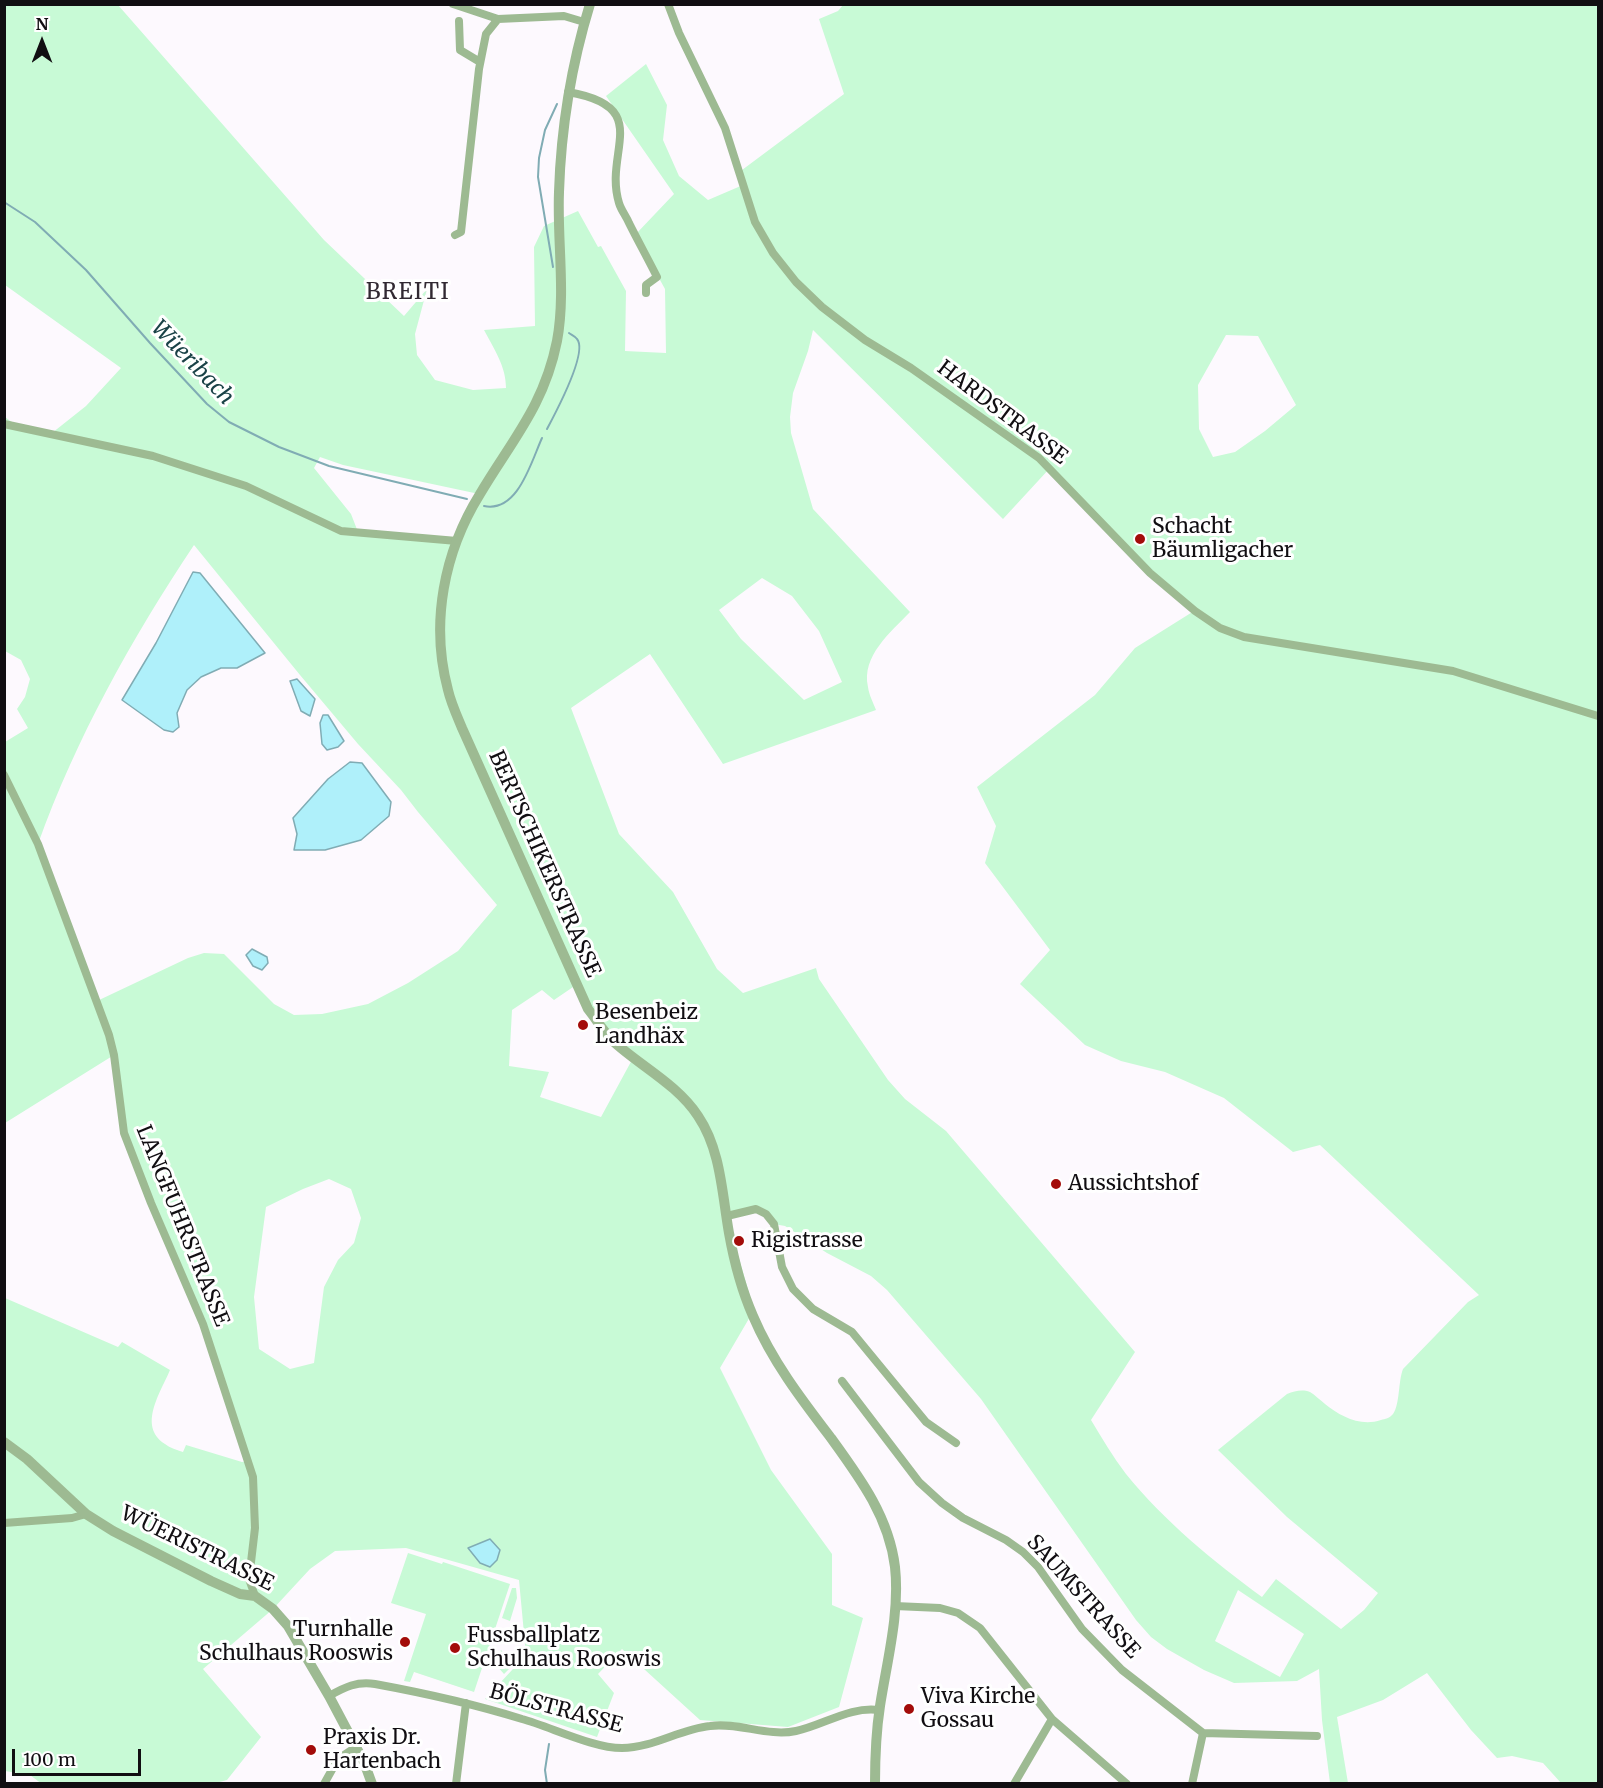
<!DOCTYPE html>
<html>
<head>
<meta charset="utf-8">
<style>
  body { margin:0 }
  #map { position:relative; width:1603px; height:1788px; overflow:hidden; background:#fdf9fe; font-family:Merriweather,serif }
  canvas { display:block }
  .frame { position:absolute; inset:0; border:6px solid #110e12; pointer-events:none }
  .north { position:absolute; left:12px; top:12px; width:60px; height:60px; -webkit-text-stroke:4px #fff; paint-order:stroke; rotate:0deg; font-size:16px; font-weight:700; line-height:24px; text-align:center; color:#110e12 }
  .north::after { content:''; display:block; margin:auto; width:21px; height:27px; background:#110e12; clip-path:polygon(50% 0,100% 100%,50% 72%,0 100%) }
  .scale { position:absolute; left:12px; top:1749px; width:129px; height:27px; box-sizing:border-box; border:3px solid #110e12; border-top:0; padding-left:8px; font-size:18px; line-height:21px; white-space:nowrap; color:#110e12; -webkit-text-stroke:4px #fff; paint-order:stroke }
</style>
</head>
<body>
<div id="map">
<canvas width="1603" height="1788"></canvas>
<div class="frame"></div>
<div class="north">N</div>
<div class="scale">100 m</div>
</div>
<script>
const g = document.querySelector('canvas').getContext('2d');
g.lineJoin = 'round';
function fill(path, color) {
  g.fillStyle = color;
  g.fill(path, 'evenodd');
}
function stroke(path, color, width, dash) {
  g.strokeStyle = color;
  g.lineWidth = width;
  g.lineCap = dash ? 'butt' : 'round';
  g.setLineDash(dash || []);
  g.stroke(path);
}
function drawText(font, color, halo, rows, align = 'center') {
  g.font = font + ' Merriweather,serif';
  g.lineWidth = 6;
  g.setLineDash([]);
  g.textBaseline = 'middle';
  g.strokeStyle = halo;
  g.fillStyle = color;
  for (const [text, x, y, turn = 0] of rows) {
    g.save();
    g.translate(x, y);
    g.rotate((+turn || 0) * Math.PI / 180);
    g.textAlign = isNaN(turn) ? turn : align;
    if (halo) g.strokeText(text, 0, 0);
    g.fillText(text, 0, 0);
    g.restore();
  }
}
fill(new Path2D(`
  M5,5H118L324,240L404,316L427,289L415,334L417,355L435,380L473,390L506,388C506,366 494,349 484,330L535,326L534,247L544,226L578,211L598,247L601,246L626,291L625,351L666,353L665,289L635,235L674,194L606,96L646,64L667,105L663,140L679,176L708,200L743,185L742,170L844,94L819,19L838,11L843,5H1598V1783H1561L1543,1763L1512,1756L1497,1758L1471,1730L1427,1673L1383,1700L1337,1717L1348,1783H1330L1322,1720L1319,1669L1297,1681L1234,1683L1204,1670L1167,1649L1151,1637L1136,1620L981,1399L887,1290L871,1276L827,1253L785,1226L774,1224L756,1209L727,1217L754,1310L720,1368L771,1470L832,1554V1605L863,1618L839,1707L788,1727L700,1720L622,1649L598,1674L614,1693L597,1737L485,1699L526,1655L519,1580L406,1548L335,1551L310,1569L273,1609L203,1669L261,1737L227,1780L212,1784H42L30,1775L5,1771V1298L118,1347L122,1342L170,1370C161,1392 137,1426 165,1444C170,1448 177,1450 183,1452L186,1445L242,1462L248,1461L203,1324L124,1133L114,1055L5,1123V742L28,728L17,709L25,697L30,679L21,660L5,651V417L17,426L52,433L86,406L121,368L5,285ZM813,330L1003,519L1050,468L1150,573L1194,611L1135,648L1095,695L977,787L996,826L985,863L1050,950L1020,984L1085,1045L1121,1061L1165,1072L1224,1098L1293,1152L1320,1145L1479,1295L1468,1302L1403,1369C1398,1382 1400,1404 1393,1414C1390,1418 1385,1419 1381,1420C1360,1427 1340,1416 1325,1404C1320,1400 1315,1395 1310,1392C1302,1389 1295,1391 1287,1394L1218,1450L1287,1517L1378,1593L1364,1610L1341,1629L1276,1579L1262,1597C1213,1561 1164,1521 1126,1474C1113,1457 1102,1438 1091,1420L1135,1352L946,1131L905,1099L888,1080L819,979L816,968L743,993L717,969L673,892L619,834L571,708L650,654L723,764L876,710C873,702 869,695 868,687C861,656 891,632 910,612L813,509L791,433L790,417L793,393L808,351ZM1226,335L1258,336L1296,405L1265,431L1235,452L1213,457L1199,429L1198,385ZM320,457L343,465L479,494L457,541L358,532L351,514L314,468ZM194,545L300,675L358,744L401,790L418,812L497,905L458,951L408,983L368,1004L322,1014L294,1015L274,1004L224,954L204,953L188,958L97,1001L38,844C76,738 132,638 194,545ZM762,578L792,596L819,631L842,682L804,700L741,639L719,610ZM576,985L612,1039L633,1058L601,1117L540,1097L549,1072L509,1066L512,1010L542,990L554,1000ZM329,1179L351,1189L361,1218L354,1243L338,1260L324,1287L314,1363L290,1369L259,1349L254,1297L266,1207L303,1189ZM1238,1590L1304,1634L1280,1677L1215,1641Z
  M408,1553L442,1564L443,1562L510,1584L474,1692L414,1672L410,1682L404,1681L426,1614L391,1603Z
  M512,1588H516L517,1598L510,1621L502,1618Z
  M501,1650L507,1657L510,1655L516,1662L504,1674L496,1665Z`), '#c8fad6');
const water = new Path2D(`
  M193,572L200,573L265,653L237,668H221L201,677L187,690L177,713L179,727L173,732L164,730L122,700L156,643Z
  M297,679L315,699L310,716L301,711L290,681Z
  M323,715H328L344,741L338,747L327,750L322,744L320,723Z
  M350,762L362,763L391,802L389,816L361,840L325,850H294L297,834L293,818L328,779Z
  M252,949L267,957L268,963L262,970L253,966L246,955Z
  M490,1539L500,1550L497,1560L490,1567L480,1563L468,1548Z`);
fill(water, '#aff0fa');
stroke(water, '#80acb4', 1.5);
stroke(new Path2D(`
  M4,202L35,222L86,270L150,343L207,404L229,422L279,447L329,466L467,499
  M553,267L538,177L539,158L545,130L557,104
  M547,429C555,414 588,352 577,339C575,336 572,335 569,333
  M484,506C518,513 531,462 542,438
  M547,1784L545,1770L549,1744`), '#80acb4', 2);
stroke(new Path2D(`
  M453,4L498,19
  M668,4L679,33L725,128L755,222L773,253L796,282L822,307L865,340L911,368L1039,458L1150,573L1195,611L1220,628L1244,637L1453,671L1598,716
  M459,21L460,50L480,62
  M568,92C655,107 603,151 619,203C621,210 626,216 629,223C638,241 648,259 657,277L646,285V293
  M455,235L461,232L479,69L486,34L498,19L564,16L584,22
  M4,424L153,456L246,486L341,531L457,541
  M4,775L38,844L109,1035L114,1055L124,1133L151,1203L203,1324L253,1477L255,1528L249,1579L255,1596
  M727,1216L756,1209L766,1214L774,1224L782,1267L793,1289L813,1309L852,1332L926,1422L956,1443
  M842,1381L919,1482L942,1503L963,1518L1006,1540L1023,1552L1038,1567L1082,1629L1122,1670L1203,1733L1317,1736
  M4,1523L72,1518L86,1514
  M895,1606L940,1608L958,1613L980,1628L1052,1719L1127,1784
  M329,1696C345,1687 357,1681 375,1684C424,1693 474,1704 522,1719C551,1727 593,1748 622,1748C653,1748 680,1729 710,1726C739,1722 767,1737 796,1731C824,1725 850,1706 879,1710
  M324,1784L338,1759L356,1747
  M456,1784L466,1703
  M1014,1784L1052,1719
  M1192,1784L1203,1733`), '#9dba92', 8);
stroke(new Path2D(`
  M590,4C571,66 561,128 559,192C557,241 566,293 557,341C544,406 512,440 480,494C444,552 430,623 448,690C451,703 457,716 462,728L588,1009C596,1019 604,1032 613,1041C640,1066 677,1084 698,1116C721,1150 722,1194 729,1233C734,1261 742,1291 753,1316C772,1361 802,1400 831,1438C860,1478 889,1517 895,1567C900,1613 887,1661 880,1706C876,1732 875,1758 875,1784
  M4,1442L27,1459L86,1514L113,1531L211,1581L240,1594L255,1596L273,1609L288,1626L329,1696L364,1762L372,1784`), '#9dba92', 10);
for (const [x, y, r, color] of [
  [1140,539,6,"#a30c0a"],
  [583,1025,6,"#a30c0a"],
  [1056,1184,6,"#a30c0a"],
  [739,1241,6,"#a30c0a"],
  [405,1642,6,"#a30c0a"],
  [455,1648,6,"#a30c0a"],
  [909,1709,6,"#a30c0a"],
  [311,1750,6,"#a30c0a"]
]) {
  const dot = new Path2D();
  dot.arc(x, y, r, 0, 2 * Math.PI);
  g.fillStyle = color;
  g.fill(dot);
  stroke(dot, '#fff', 2);
}
drawText('21px', '#110e12', '#fff', [
  ["HARDSTRASSE",1002,413,37],
  ["BERTSCHIKERSTRASSE",544,864,66],
  ["LANGFUHRSTRASSE",182,1226,68],
  ["WÜERISTRASSE",197,1549,26],
  ["SAUMSTRASSE",1083,1597,48],
  ["BÖLSTRASSE",556,1709,15]
]);
drawText('21px', '#110e12', '#fff', [
  ["Schacht",1152,527],
  ["Bäumligacher",1152,551],
  ["Besenbeiz",595,1013],
  ["Landhäx",595,1037],
  ["Aussichtshof",1068,1184],
  ["Rigistrasse",751,1241],
  ["Turnhalle",393,1630,"right"],
  ["Schulhaus Rooswis",393,1654,"right"],
  ["Fussballplatz",467,1636],
  ["Schulhaus Rooswis",467,1660],
  ["Viva Kirche",921,1697],
  ["Gossau",921,1721],
  ["Praxis Dr.",323,1738],
  ["Hartenbach",323,1762]
], 'left');
g.letterSpacing = '1.5px';
drawText('22px', '#312932', '#fff', [
  ["BREITI",408,293]
]);
g.letterSpacing = '0px';
drawText('italic 22px', '#1a4247', '#fff', [
  ["Wüeribach",192,363,46]
]);
</script>
</body>
</html>
